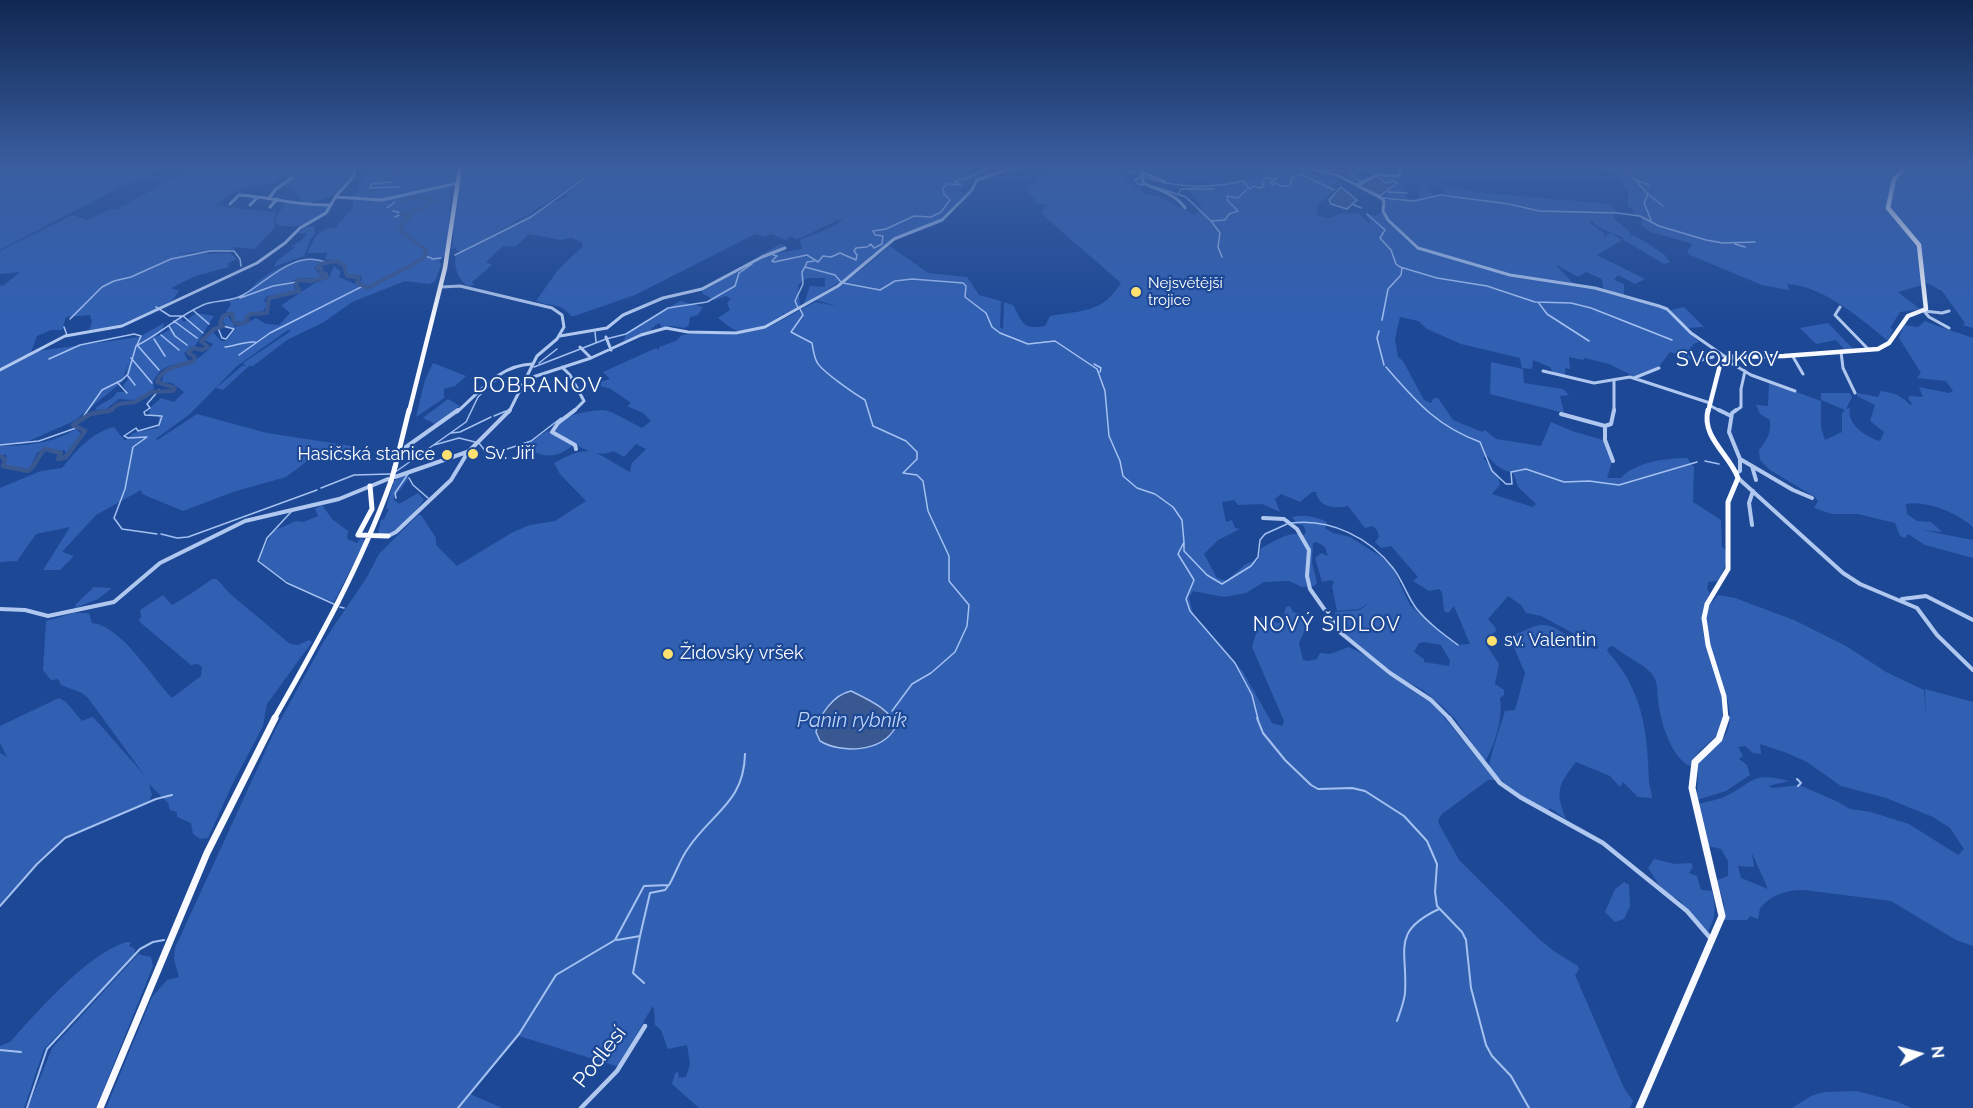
<!DOCTYPE html>
<html>
<head>
<meta charset="utf-8">
<style>
  body { margin:0 }
  #map { position:relative; width:1973px; height:1108px; overflow:hidden; background:#1d4895; font-family:Raleway,sans-serif }
  canvas { display:block }
  .north { position:absolute; left:1889px; top:1024px; width:60px; height:60px; -webkit-text-stroke:4px #1d4895; paint-order:stroke; rotate:84deg; font-size:16px; font-weight:700; line-height:24px; text-align:center; color:#fff }
  .north::after { content:''; display:block; margin:auto; width:21px; height:27px; background:#fff; clip-path:polygon(50% 0,100% 100%,50% 72%,0 100%) }
</style>
</head>
<body>
<div id="map">
<canvas width="1973" height="1108"></canvas>
<div class="north">N</div>
</div>
<script>
const g = document.querySelector('canvas').getContext('2d');
g.lineJoin = 'round';
function fill(path, color) {
  g.fillStyle = color;
  g.fill(path, 'evenodd');
}
function stroke(path, color, width, dash) {
  g.strokeStyle = color;
  g.lineWidth = width;
  g.lineCap = dash ? 'butt' : 'round';
  g.setLineDash(dash || []);
  g.stroke(path);
}
function drawText(font, color, halo, rows, align = 'center') {
  g.font = font + ' Raleway,sans-serif';
  g.lineWidth = 4.5;
  g.setLineDash([]);
  g.textBaseline = 'middle';
  g.strokeStyle = halo;
  g.fillStyle = color;
  for (const [text, x, y, turn = 0] of rows) {
    g.save();
    g.translate(x, y);
    g.rotate((+turn || 0) * Math.PI / 180);
    g.textAlign = isNaN(turn) ? turn : align;
    if (halo) g.strokeText(text, 0, 0);
    g.fillText(text, 0, 0);
    g.restore();
  }
}
fill(new Path2D(`
  M0,167H164L101,197L0,250Z
  M194,167H231L218,177L233,167H354V173L334,195L310,203L309,206H327V210C312,224 298,229 278,225L275,219L287,200L300,204L303,200L290,187L283,186L292,176L283,175L275,184C255,182 229,191 215,206L276,212L274,219L275,227L255,249L231,247L235,249L175,254L230,253L237,259L228,263L229,267L195,276L171,288L179,291C165,316 116,327 89,330L92,322L90,315L66,317L62,330H51L37,336L31,352L139,337L164,323L163,328H166L154,338L171,329L170,327L180,317L184,322L196,313L214,316L195,346L184,353L188,361L169,366L161,370L153,381L154,389L135,400L119,399L106,409L95,410C99,402 112,402 117,392H127L123,385L128,380L126,375L128,364L122,382L74,421L22,444H0V285L3,286L20,272L0,274V251L72,215L87,220L111,209H117Z
  M376,167H456L454,184L425,190L423,187L424,189L381,199L351,197L359,188L356,187Z
  M467,167H596C555,201 508,227 461,251H456L457,246L452,250L456,203L463,169Z
  M602,167H962L953,170L954,172L978,167L970,172L972,173L986,167L1005,169L975,179L959,191L966,193L937,222L893,239L844,279L804,304L810,286L825,287V278H807L798,285L800,307L786,315L783,313V317C771,322 748,336 735,330C729,327 723,322 718,318L730,310L727,303L731,299L726,296L714,300L703,294L702,290L780,244L785,245L776,253L802,249L800,240C814,233 834,230 844,217L800,238L795,239L792,236L786,240L771,234L763,237L755,234L635,295L574,316H571C562,303 549,306 536,301L558,270L583,246L581,242L572,238L561,240L529,234L515,247L503,246L486,262L492,265L472,282L474,285L468,286C458,280 453,266 456,255L550,204L569,197L566,194Z
  M1056,167H1119L1123,180L1135,187V192L1139,185L1143,194L1159,196L1194,215L1201,209V205L1188,189L1189,187L1255,178L1270,173L1267,167H1297L1296,170L1299,174L1301,169C1312,172 1321,179 1332,179L1336,183L1332,186L1333,190L1317,206V215L1329,218L1342,213H1359L1370,224L1366,214L1375,216L1381,213L1390,222L1384,209L1386,200L1420,198L1416,191L1420,188L1419,185L1404,177L1429,186L1432,195L1442,194L1443,188L1422,180L1475,192L1608,204L1618,212H1608L1613,213L1615,219L1631,233L1628,237L1634,235L1664,254L1670,262L1665,264L1659,261L1622,239L1625,238C1613,232 1600,231 1592,221L1589,222L1604,233V237L1611,233L1622,240L1597,255L1645,279L1635,284L1618,275L1614,280L1624,284V296L1603,288L1602,279L1586,272L1578,277L1555,264L1573,283L1557,282L1597,289L1660,307L1666,310L1699,342L1693,344V347L1690,346L1692,351H1689L1693,357L1704,358L1693,360L1670,352L1657,369L1635,377L1609,364L1585,358L1583,360L1569,357L1570,369L1565,368V375L1553,373L1550,367L1533,360L1532,369L1522,368L1520,358L1461,344L1427,329L1418,321L1400,317L1395,339L1398,357L1403,361L1424,400L1431,403L1434,398H1438L1453,420L1482,432L1485,430L1496,439L1541,446L1551,422L1572,431L1603,440L1612,462L1607,478H1621C1635,462 1666,458 1687,458L1694,467L1693,502L1721,520L1722,547L1726,550V563L1719,581L1708,582L1707,589L1710,593C1685,631 1727,675 1724,718C1722,742 1696,745 1691,766C1672,761 1659,718 1658,699C1657,691 1658,684 1654,677C1647,665 1624,656 1613,646L1609,647L1607,651C1643,690 1647,730 1649,780C1649,787 1652,792 1652,798L1638,797L1623,782L1620,787L1610,776L1576,762C1558,785 1555,791 1566,819L1550,808L1548,811L1515,793L1489,768C1488,763 1502,721 1505,711L1515,710L1525,673L1512,643L1513,634C1524,633 1533,624 1545,625C1562,627 1576,648 1596,649L1599,647L1541,616L1526,613L1521,605L1508,596L1488,619L1495,627L1496,631L1487,638L1486,644L1499,664L1495,684L1504,690V695L1500,698C1503,717 1496,742 1486,760L1483,759L1456,720L1443,707L1423,690L1393,674L1352,642L1332,616H1335V612L1360,610L1370,602L1359,609L1337,611L1332,586L1334,583L1332,580L1322,582L1315,558L1321,553L1328,556L1325,547L1317,542L1313,543L1312,563L1317,583L1314,586L1302,587L1289,581L1264,582L1246,593L1224,597L1193,591L1189,597L1193,614L1243,672L1272,723L1282,726L1284,721L1252,647L1261,617L1278,623L1282,622L1286,607L1290,606L1293,612L1304,615L1307,625L1299,643L1303,660L1308,661L1317,659L1320,653L1330,654L1349,647L1369,657L1389,675L1432,702L1495,780H1488L1442,814L1438,820L1439,824L1459,860L1539,939L1555,952L1578,966L1579,970L1575,975L1624,1088L1633,1101L1630,1108H699L672,1084L675,1073L678,1072L679,1078L686,1077L690,1064L687,1045L668,1049L661,1030L655,1025L654,1008L652,1007L620,1064L616,1066L519,1036L470,1094L502,1108H106L152,997L167,980L179,977L174,959L175,948L276,728L324,641L367,577L379,554L418,515H421L436,538V545L457,566L513,532L530,525L555,521L586,501L560,474L554,463C593,441 594,453 630,472L632,463L646,449L636,444L624,457L613,451C595,461 569,440 554,431C558,414 589,411 603,410C611,410 633,424 642,428L651,421L643,413L627,406L631,403C627,400 611,389 609,388C606,387 602,387 599,385L600,382L610,379L603,372L656,348L659,350V347L676,341L682,335L705,332L735,335L769,327L815,302L836,306L816,300L841,286L890,246L928,273L967,277L979,295L1001,301L1000,327L1003,329L1004,302L1013,305C1023,323 1022,330 1045,326L1050,316C1081,310 1102,314 1121,283L1044,216L1041,211L1049,205L1038,204L1026,188L1050,175ZM1487,456C1491,459 1495,465 1499,467C1515,477 1511,465 1518,487L1536,504L1533,507L1492,494L1500,485L1498,475L1483,458ZM1312,492H1316C1319,508 1335,509 1348,506L1365,528L1373,526L1377,530L1379,537L1375,542L1381,548L1391,546L1418,577L1413,581L1429,591L1439,589L1442,592L1444,611L1448,613L1454,606L1470,644L1457,645L1410,605L1392,567L1382,557L1350,537L1333,533L1325,528L1327,522C1317,517 1303,514 1292,517L1297,524L1303,525L1306,532L1304,535C1289,531 1275,541 1261,548L1258,560L1246,564L1226,581L1217,578L1204,554L1218,540L1240,529L1235,528L1232,520L1226,522L1222,502L1234,500L1238,505L1262,504L1280,512L1275,499L1281,494L1300,502ZM1423,642L1441,645L1450,661L1449,666L1424,662V659L1414,652L1419,643ZM851,691C865,698 895,711 895,728C882,752 841,754 820,741L816,732C819,716 834,695 851,691Z
  M1582,167H1903L1895,170L1890,177L1891,192L1887,208L1918,243L1922,285L1898,292L1920,309L1900,312L1890,328L1893,329L1888,341C1861,319 1824,286 1787,284L1789,290L1762,285L1690,255L1687,252L1692,245L1690,243L1651,232L1641,225L1642,218L1634,215L1632,208L1628,207V193L1615,173Z
  M1909,167H1973V328L1963,325L1965,323L1942,291L1925,282L1920,243L1889,208L1896,172Z
  M1376,176L1399,177L1407,199L1383,197L1396,183H1386Z
  M451,186L448,238L445,255L439,261L441,265L435,281L430,284L405,281L352,302L324,322L287,340L253,366H249L223,390L216,388L242,366H246L243,364L246,361L291,331L288,330L237,366L190,414L157,438L156,441L197,414L267,433L352,446L351,448L330,459H310L286,477L233,492L183,511L142,494L141,490L96,515L62,552L74,556L60,570H43L70,527L36,534L17,561L0,562V488L41,471L62,468C77,450 91,433 114,427L125,441L133,433L158,428L159,415L149,416L150,408L161,398L174,402L184,392L172,383L161,382C163,380 163,376 164,374C170,366 180,367 187,365C194,363 210,349 213,344L204,340L213,332L221,341H226L236,329L226,326L223,321V317L228,316L235,327L246,324L256,318L266,324L279,325L290,313L282,306L283,304L315,283L329,278L334,266L341,272L339,277L355,284L362,280L361,275L349,276C344,262 340,259 325,260L327,253H307C314,240 318,227 335,228L354,206L352,204L354,200H386Z
  M314,226L315,234L311,238L304,256L274,267L277,261L295,247L291,246L301,241L307,234L298,233L306,227Z
  M314,259L323,261L314,268L322,277C311,280 301,276 292,281L296,291L287,295L267,296L264,301L268,304L263,311L247,315L243,322L234,321L233,312H226L231,304L229,301L243,298C259,276 286,260 314,259Z
  M680,301L703,307L698,315L690,317L689,325L685,328L671,326L662,328L659,323L651,329L652,331L624,341L626,333Z
  M1684,307L1704,327L1686,328L1670,310Z
  M1925,321C1941,328 1957,332 1973,338V527C1958,513 1926,500 1906,504L1907,514L1917,521L1931,522L1942,532L1922,530L1973,540V558L1925,545L1908,534L1905,538L1900,536L1895,523L1858,514H1832L1814,508L1818,501L1815,497L1770,470L1760,460L1759,450C1767,440 1771,434 1770,420L1760,414L1756,405L1768,406L1769,382L1821,401V428L1825,440L1842,432V413L1845,410L1821,400V393H1850L1852,397L1846,409L1850,408C1846,424 1867,438 1880,441L1884,432L1870,421L1875,405L1857,396V393L1878,397L1881,391C1894,393 1901,395 1910,405L1912,404L1908,398L1910,396L1923,397L1919,387L1949,393L1953,391L1946,381L1917,378L1921,373L1899,338L1904,325L1918,327Z
  M1828,323L1854,350H1845L1836,340L1816,344L1800,328Z
  M1491,362L1523,369L1524,383L1563,389L1569,395L1560,396L1564,413L1490,394Z
  M433,363L466,376L455,386L444,389V398L416,417L425,380Z
  M448,399L460,406L435,424L423,418Z
  M76,429L81,434L63,457L66,452L64,450L55,452L45,448L37,453L29,470L5,465L7,455H0V446C26,446 54,443 76,429Z
  M547,431L551,432L573,445C557,459 541,459 525,445Z
  M405,475L409,478L393,499L399,504L418,493L424,500C414,513 395,538 378,533L381,520L384,519L389,509L386,508L394,481Z
  M322,505L332,519L348,531L347,539L357,543L361,538L365,541L334,602C317,596 265,575 259,558L273,531L296,521L303,522L318,516L315,509Z
  M212,579H217L229,593L290,644L298,645L309,640L312,642L267,704L263,726L232,785L208,838L200,839L193,834L191,823L177,817V812L170,810L168,803L149,784L152,795L149,801L65,838L38,861L0,905V753L7,757L0,743V726L59,698L66,702L82,721L92,717L95,719L145,776L88,698L82,693L61,685L58,679L51,680L43,670L46,621L74,613H89L92,623C122,626 152,678 172,698L201,676L202,667L198,664L191,665L141,623L139,620L141,617L140,610L163,595L172,605C184,598 199,589 212,579Z
  M94,587L112,588L98,599L75,608L76,604Z
  M1718,595L1735,598L1794,620L1846,646L1886,672L1924,690L1926,719L1925,689L1973,702V946L1956,940L1891,901L1804,890C1787,890 1772,894 1760,908L1758,919L1750,916L1747,920H1724V904L1717,880L1728,876V861L1721,849L1708,846L1697,804C1706,802 1717,800 1724,797C1755,782 1750,771 1789,781L1768,786L1773,788L1799,785L1838,802L1850,809L1871,812L1909,824L1958,855L1964,849L1950,828L1933,817L1886,798L1841,786L1807,762L1787,753L1760,744L1761,754L1753,753L1745,746L1738,747L1743,756L1739,759L1747,765L1750,775L1726,791L1697,800L1698,765C1706,750 1725,744 1729,726C1737,691 1693,635 1709,606C1711,602 1715,599 1718,595ZM1752,853L1768,889L1741,878L1738,866L1754,867Z
  M1654,859L1675,864L1691,863L1693,867L1689,873L1697,876L1701,890L1712,891C1716,907 1716,917 1708,932L1679,900L1664,892L1648,868Z
  M1624,882L1629,885L1630,906L1624,919L1615,922L1605,912L1615,889Z
  M126,942H131L129,946L135,949L134,956L44,1049L24,1108H0V1046L10,1042C38,1011 86,955 126,942Z
  M138,954L151,957L153,966L96,1108H28L52,1048Z
  M1857,1091L1898,1102L1911,1108H1792L1811,1096L1824,1092Z`), '#3160b3');
const water = new Path2D(`
  M1376,176L1386,183L1393,181L1397,183L1380,196L1361,187L1360,185Z
  M1341,187L1357,200L1347,209L1331,204L1329,200Z
  M851,691C865,698 895,711 895,728C882,752 841,754 820,741L816,732C819,715 833,695 851,691Z`);
fill(water, '#395891');
stroke(water, '#a4c1f1', 1.5);
stroke(new Path2D(`
  M1125,167L1131,172L1142,173
  M1338,167H1349
  M1623,167L1648,194L1644,203L1651,220
  M1625,167L1643,174
  M1328,170L1349,171L1371,167
  M1350,173L1359,181
  M1302,175L1334,190
  M1142,176L1135,180L1138,184L1144,185
  M1144,177C1178,188 1208,189 1243,181L1250,189L1254,186L1261,188L1264,186L1262,184L1265,178L1277,179L1271,182L1272,185L1276,183L1280,186H1290L1292,177L1302,175L1300,168
  M1636,180L1649,185
  M392,182L371,184L370,188L399,187
  M1155,187L1186,197L1211,221L1225,220L1229,214L1238,211L1228,201L1227,196L1238,198L1247,189
  M1388,192L1407,193
  M1179,193L1181,189H1214
  M1648,194L1663,206
  M1383,198L1414,201L1440,195L1509,204L1539,211L1617,213L1640,216L1659,226L1706,240L1723,243L1755,242
  M1352,204L1361,208
  M387,208L395,202
  M393,211L402,213
  M1367,214L1385,230L1380,238L1391,250L1396,264L1400,267L1437,278L1487,286L1535,302L1571,303L1591,308L1672,340
  M395,217L401,214
  M1211,221L1220,233L1218,247L1222,257
  M1735,244L1745,247
  M455,255L531,217L600,167
  M773,255L777,256L772,261L774,262L807,255L818,262L823,256L831,257L840,253L856,260L857,255L854,251L856,248L867,247L871,244L874,248L882,244L883,236L875,235L873,231L886,229L914,216L931,217L941,212L950,200L944,194L943,188L947,184L961,185L954,181L966,179L990,167
  M425,256L431,258
  M432,259L441,258
  M814,261L807,262L805,267L835,275L841,282
  M843,283L880,290L895,281L912,279L963,283L966,286L965,297L986,313L992,327L1000,333L1028,344L1055,341L1097,369L1105,391L1109,436L1120,461L1123,476L1137,488L1155,494L1173,507L1182,520L1184,542L1178,554L1194,580L1186,599L1190,611L1235,663L1252,695L1258,719
  M240,298L273,286L297,282
  M1538,302L1547,314L1589,341
  M156,307L170,316H183
  M798,308L795,301L803,284L802,272L805,267
  M800,309L803,315L791,332L812,343C813,349 814,357 817,362C821,371 855,394 865,400L873,426L906,441L917,452V459L903,473L917,475L923,481L928,511L949,556V581L969,605L967,626L955,652L931,673L912,684L892,711
  M194,311L209,324
  M183,316L203,333
  M70,319L102,287L114,281L131,277L171,259L210,251H234L240,259L241,266
  M1382,320L1388,289L1401,275L1402,268
  M174,321L197,338
  M169,326L175,336L187,345
  M64,327L67,335
  M218,328L222,338L226,339L234,329L223,326
  M1379,331L1377,338L1384,365
  M595,332L596,342
  M161,335L179,350
  M154,339L165,356
  M138,346L159,370
  M225,347C235,346 245,341 255,342
  M239,355L270,333L363,286
  M131,358L152,383
  M49,359L80,345L134,334L141,336L137,345
  M539,363L557,349
  M1094,364L1101,368L1100,372
  M534,367L606,339L626,334L668,308L707,302L735,286L739,273L752,264
  M1386,367C1416,401 1436,426 1480,442L1492,471L1506,484H1512L1511,472L1526,469L1564,482L1589,481L1619,485L1697,462
  M128,376L135,385
  M117,382L127,393
  M494,416L506,411
  M83,417L102,390L122,380L128,374L136,346C160,334 178,316 203,305C215,300 232,302 243,295C268,281 294,250 325,262
  M451,433L460,432L491,417
  M479,443L486,452
  M0,445L39,441L76,428
  M434,445L459,438L475,442
  M504,450L531,441L561,418
  M1705,461L1719,464
  M394,473L466,422L478,397L499,377
  M409,478L413,485L428,498
  M321,488L354,475L390,474
  M396,498L395,493L408,474
  M291,512L267,538L258,561L287,583L336,605
  M1292,523C1330,518 1370,538 1393,568C1403,581 1407,596 1416,608C1428,623 1443,634 1458,645
  M157,534L122,529L114,518L125,489L133,447L147,437L128,438L124,436L136,428L138,431L159,425L162,416L145,415L144,412L150,408L147,404L159,390
  M161,534L177,538L188,537L317,490
  M1184,543V551L1207,575L1222,584L1251,566L1258,557L1260,540L1265,534L1287,524
  M340,607L344,608`), '#a4c1f1', 1.5);
stroke(new Path2D(`
  M1257,718L1263,733L1285,760L1311,785L1318,789L1352,788L1365,791L1404,816L1427,841L1437,864L1435,892L1437,906L1462,932L1466,940L1471,988L1486,1045L1492,1056L1511,1076L1529,1108
  M1797,779L1801,783L1798,786
  M0,906L37,864L65,838L156,799L172,795
  M640,936L633,973L644,983
  M617,940L640,936L650,893L665,890L668,886
  M1397,1021C1400,1012 1404,1003 1405,993C1408,950 1390,932 1439,909
  M0,1050L21,1052
  M27,1108L47,1049L140,949L153,942L164,940
  M458,1108L519,1034L556,975L615,940L644,886L669,885C676,873 680,859 689,847C713,812 744,802 745,754`), '#a4c1f1', 2);
stroke(new Path2D(`
  M390,178L399,168L397,167
  M107,412L119,404L135,402L152,392L173,391L175,388L157,382C163,366 180,366 194,361L195,357L188,353L193,348L202,350L208,347L201,341L214,329L223,326L220,323L223,316L232,313L234,323L240,324L248,321L246,317L251,314L267,313L269,298L300,291L296,285L298,280L312,281L327,277L326,274L321,273V268H317L320,264L337,261L344,265L347,276L359,277L357,283L368,288L419,261L425,256L426,250L400,231L402,224L410,216L401,214L426,207L435,198L417,196L403,201`), '#395891', 4);
stroke(new Path2D(`
  M0,456L5,459L3,466L28,471C37,465 37,456 45,449L61,453L58,459L66,457L85,431L73,425L90,414L112,410`), '#395891', 4.5);
stroke(new Path2D(`
  M1142,167C1143,171 1141,179 1143,182C1147,188 1173,190 1185,208
  M1300,167L1337,175L1381,198L1384,201L1383,211L1388,220L1418,248L1510,275L1595,288L1659,306L1667,309L1691,333L1727,358
  M1013,168L1030,167
  M1144,173L1165,182
  M1358,184L1377,175L1398,176L1401,173L1398,167
  M270,197L276,189L292,178
  M336,197L382,200L458,183
  M230,204L239,195C270,197 299,206 330,205
  M250,205L258,197
  M270,207L277,199
  M441,287L460,286L552,308L562,315L564,327L557,339L537,356L509,412
  M1840,307L1835,315L1869,350
  M1924,311L1929,317L1949,328
  M1924,311L1942,313L1949,311
  M560,336L607,328L623,315L663,298L702,289L762,257L785,248
  M606,337L611,350
  M580,347L591,358
  M1841,352L1843,368L1855,393
  M1792,355L1803,374
  M1732,356L1731,363L1751,375L1795,391
  M1696,364L1697,361L1713,357
  M562,367L570,375L584,401L573,412
  M0,370L65,336L122,326L257,263L285,243L300,228L326,213L336,196L354,176L355,167
  M1543,371L1594,383L1630,377L1710,403
  M1634,378L1659,368
  M524,380L591,358L641,335L666,328L688,332L736,333L765,327L838,286L894,239L942,220L971,191L977,180L1016,167
  M1614,380V412
  M1709,405L1722,412
  M457,412C480,392 499,365 532,364
  M1734,412L1741,407V389L1745,371`), '#b0c8ef', 3);
stroke(new Path2D(`
  M575,410L558,423L552,432L575,445L576,449
  M1719,410L1731,416
  M1561,414L1605,426L1611,424L1614,410
  M1605,426V440L1613,461
  M406,447L458,410
  M1740,459L1793,490L1812,498
  M1752,466L1756,480
  M1736,473L1740,471V459L1729,432L1732,413L1736,410
  M395,477L467,452
  M1738,478L1843,573L1860,584L1917,608L1937,635L1973,670
  M1263,518L1284,519L1297,529L1309,550L1307,576L1310,589L1341,633L1390,673L1431,700L1450,719
  M1752,525L1749,503L1753,491
  M388,536L396,532L451,480L468,452L510,410
  M1902,599L1926,596L1973,620
  M0,609L25,610L48,616L114,602L160,563L245,521L339,499L388,479`), '#b0c8ef', 4);
stroke(new Path2D(`
  M1449,718L1500,783L1520,797L1603,843L1687,911L1712,940
  M581,1108L617,1071L645,1026`), '#b0c8ef', 4.5);
stroke(new Path2D(`
  M409,412L445,268L460,167
  M1708,412L1720,365L1728,357L1784,356L1878,349L1889,343L1908,316L1926,309L1919,245L1888,208L1894,179L1906,167`), '#f8faff', 4.5);
stroke(new Path2D(`
  M1708,410C1701,437 1730,455 1738,478L1728,502V569L1707,604L1704,618L1708,645L1724,696L1726,719
  M395,467L409,410
  M370,486L372,509L358,535L388,536
  M274,719C318,642 361,565 391,481`), '#f8faff', 5);
stroke(new Path2D(`
  M100,1108L207,853L275,718
  M1639,1108L1722,916L1692,788L1695,762L1719,739L1726,718`), '#f8faff', 7);
stroke(new Path2D(`
  M391,481L395,467`), '#f8faff', 5);
const sky = g.createLinearGradient(0, 0, 0, 322);
sky.addColorStop(0, '#102852');
sky.addColorStop(0.52, '#3a5ea0');
sky.addColorStop(1, '#3a5ea000');
g.fillStyle = sky;
g.fillRect(0, 0, 1973, 322);
for (const [x, y, r, color] of [
  [1136,292,6,"#fee16f"],
  [473,454,6,"#fee16f"],
  [447,455,6,"#fee16f"],
  [1492,641,6,"#fee16f"],
  [668,654,6,"#fee16f"]
]) {
  const dot = new Path2D();
  dot.arc(x, y, r, 0, 2 * Math.PI);
  g.fillStyle = color;
  g.fill(dot);
  stroke(dot, '#1d4895', 2);
}
drawText('15px', '#fff', '#1d4895', [
  ["Nejsvětější",1148,283],
  ["trojice",1148,300]
], 'left');
drawText('18px', '#fff', '#1d4895', [
  ["Sv. Jiří",485,454],
  ["Hasičská stanice",435,455,"right"],
  ["sv. Valentin",1504,641],
  ["Židovský vršek",680,654]
], 'left');
g.letterSpacing = '1.5px';
drawText('20px', '#fff', '#1d4895', [
  ["NOVÝ ŠIDLOV",1327,625]
]);
g.letterSpacing = '0px';
drawText('italic 20px', '#bdd2f6', '#1d4895', [
  ["Panin rybník",852,721]
]);
g.letterSpacing = '1.5px';
drawText('21px', '#fff', '#1d4895', [
  ["SVOJKOV",1728,360],
  ["DOBRANOV",538,386]
]);
g.letterSpacing = '0px';
drawText('21px', '#fff', '#1d4895', [
  ["Podlesí",600,1057,-52]
]);
</script>
</body>
</html>
